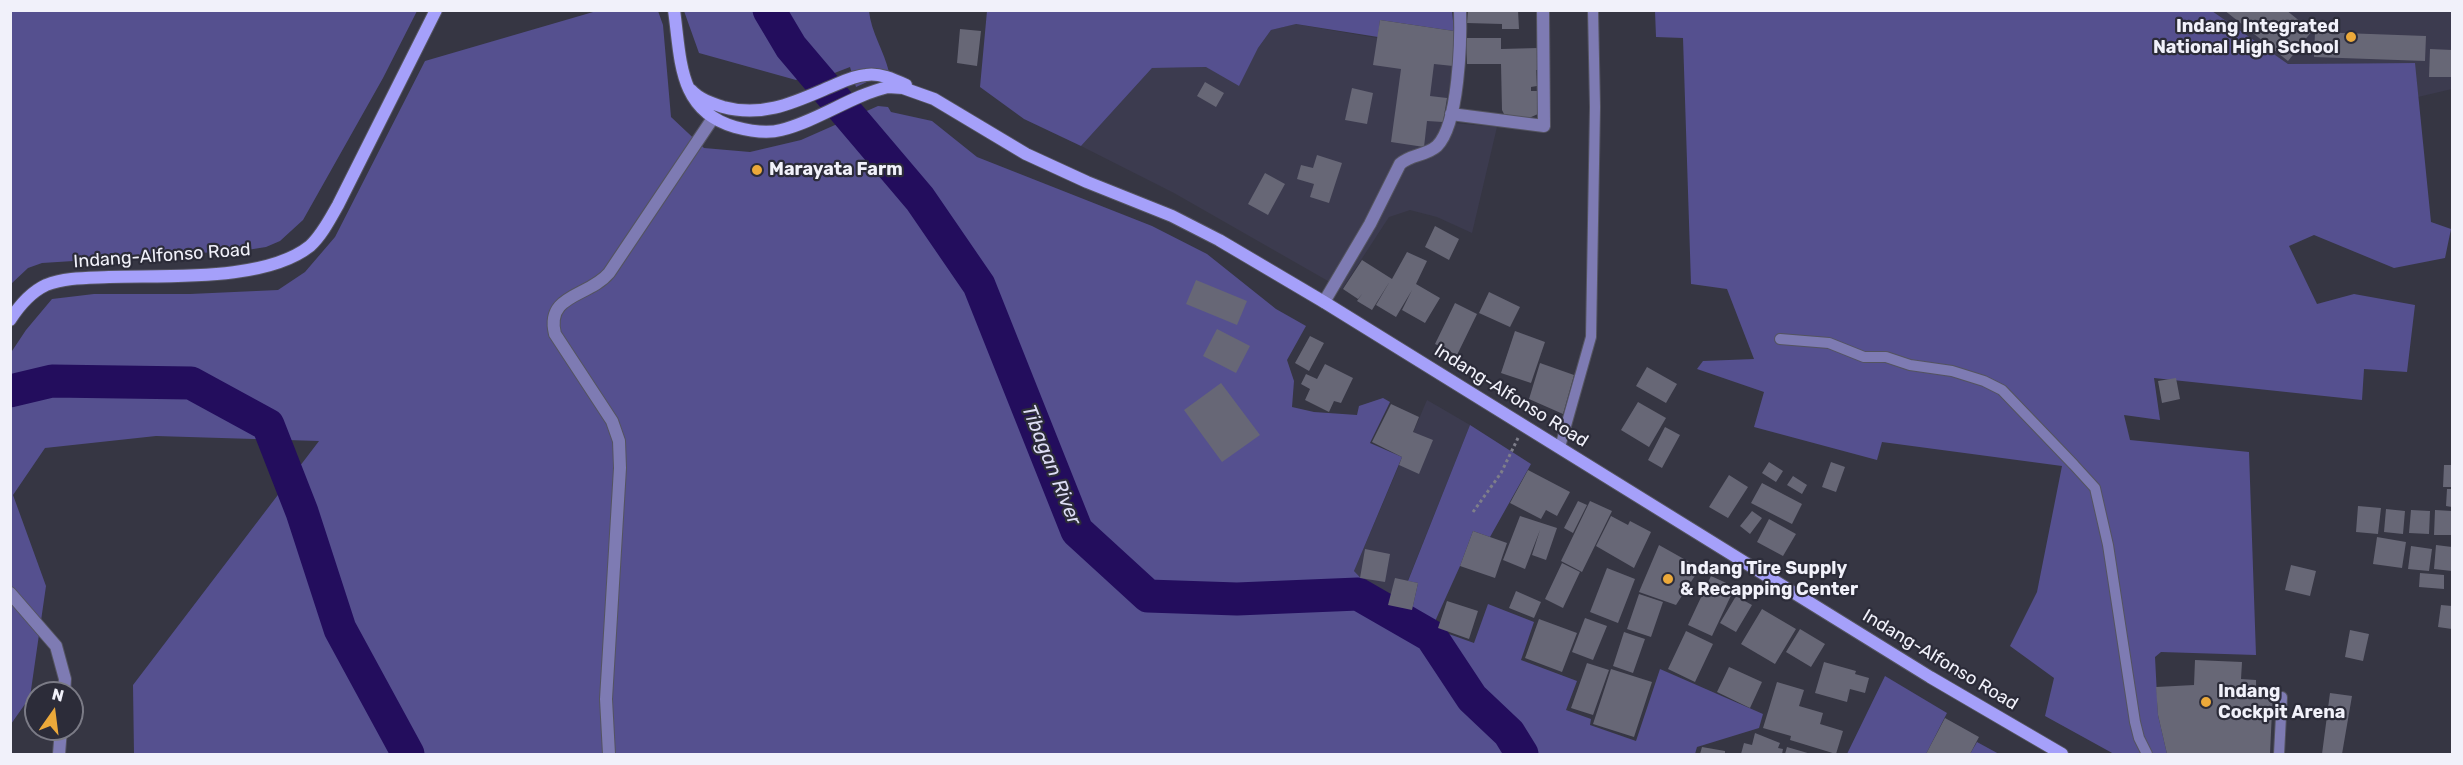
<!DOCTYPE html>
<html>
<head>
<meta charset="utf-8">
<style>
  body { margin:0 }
  #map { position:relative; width:2463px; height:765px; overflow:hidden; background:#363643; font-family:Rubik,sans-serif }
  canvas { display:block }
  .frame { position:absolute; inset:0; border:12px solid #f1f1fa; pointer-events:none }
  .north { position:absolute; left:24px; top:681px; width:60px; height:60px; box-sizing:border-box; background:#2c2c39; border:2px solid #7b7b86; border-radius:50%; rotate:14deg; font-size:16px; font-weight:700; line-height:24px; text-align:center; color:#f1f1fa }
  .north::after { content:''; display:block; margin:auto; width:21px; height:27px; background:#eca93a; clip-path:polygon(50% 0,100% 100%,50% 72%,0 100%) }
</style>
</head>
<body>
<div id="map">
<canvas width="2463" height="765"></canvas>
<div class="frame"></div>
<div class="north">N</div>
</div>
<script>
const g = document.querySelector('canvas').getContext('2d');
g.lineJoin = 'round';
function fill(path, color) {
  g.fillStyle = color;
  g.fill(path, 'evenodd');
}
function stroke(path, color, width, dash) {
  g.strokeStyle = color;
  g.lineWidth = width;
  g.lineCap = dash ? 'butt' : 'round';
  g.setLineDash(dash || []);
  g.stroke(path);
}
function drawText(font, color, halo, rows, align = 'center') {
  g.font = font + ' Rubik,sans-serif';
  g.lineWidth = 4.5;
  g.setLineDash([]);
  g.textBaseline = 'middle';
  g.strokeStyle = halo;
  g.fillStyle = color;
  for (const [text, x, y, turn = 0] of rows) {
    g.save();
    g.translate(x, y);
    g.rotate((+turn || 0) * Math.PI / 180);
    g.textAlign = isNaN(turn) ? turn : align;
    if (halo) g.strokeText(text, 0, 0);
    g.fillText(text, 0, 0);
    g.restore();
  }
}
fill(new Path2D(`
  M2212,11H2452V89L2418,97L2414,63L2288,64Z
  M1380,20L1453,66L1443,122L1497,127L1472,233L1437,217L1410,210L1389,217L1342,289L1174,193L1081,146L1152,68L1207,67L1239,86L1258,48L1271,30L1295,24L1377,38Z
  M1427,400L1470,425L1408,580L1418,583L1412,610L1397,616L1354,571Z`), '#3c3b4f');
fill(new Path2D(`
  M600,10L658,11L663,25L671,117L704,148L750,152L801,140L878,106L888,107L891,112L932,121L977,157L1152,226L1207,254L1276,309L1306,326L1287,360L1294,381L1292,407L1314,412L1357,415L1359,406L1383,398L1390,402L1370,443L1402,457L1354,571L1397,616L1412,610L1418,583L1408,581L1470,425L1531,464L1490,537L1473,531L1460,566L1432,628L1474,643L1488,604L1534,622L1521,660L1577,681L1566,710L1591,719L1590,725L1636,741L1660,669L1763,714L1759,728L1697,747L1695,754H134L133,685L319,441L156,436L45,448L13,495L46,586L30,697L11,724L10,354L26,330L52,299L94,294H190L278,290L305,272L335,237L425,61Z
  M10,11L11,10L417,11L383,78L303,220L280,241L266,247L247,250L42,263L28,268L11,284Z
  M684,11H869C871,32 884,51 889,72L856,87L850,67L819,79L811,70L796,80L699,53Z
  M987,11H1452L1454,31L1380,20L1378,37L1296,24L1271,30L1258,48L1239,86L1206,67L1152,68L1081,146L1024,119L980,87Z
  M1655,11H2212L2288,64L2415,63L2431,222L2451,229L2445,258L2394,268L2314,235L2289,246L2317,304L2354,294L2415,305L2407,372L2364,369L2362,400L2154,378L2160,420L2124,415L2130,440L2249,452L2256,655L2161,652L2155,657L2158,715L2167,754H2114L2045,716L2054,678L2010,646L2037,592L2062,466L1882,442L1877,460L1754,427L1764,392L1697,369L1703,361L1754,359L1727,289L1691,284L1683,38L1656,37Z
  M1885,676L1947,713L1926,754H1847Z
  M1977,742L1999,754H1970Z`), '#55508f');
stroke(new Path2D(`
  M769,10L791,47L920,199L979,285L1077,531L1148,596L1237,599L1358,594L1431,636L1472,698L1509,733L1522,754
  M10,391L52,381L191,383L268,425L302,512L340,629L408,754`), '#230d5d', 33);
fill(new Path2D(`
  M1468,10H1518L1519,29H1502V24L1467,23Z
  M2224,10H2286L2312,31L2288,61Z
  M1380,20L1454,31L1453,66L1434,64L1430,96L1447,98L1443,122L1427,121L1424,147L1391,142L1401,69L1373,65Z
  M960,29L981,31L977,66L957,63Z
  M2315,32L2426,36L2425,61L2314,57Z
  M1466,38H1501V49L1538,48L1539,70H1536L1537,86L1531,87V91H1537L1538,114L1529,118H1520L1504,114L1502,110L1501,64H1467Z
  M2430,49L2452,50V77H2429Z
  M1205,82L1224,93L1216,107L1197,96Z
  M1352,88L1373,93L1367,124L1345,120Z
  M1317,155L1342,163L1329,203L1310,197L1314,184L1297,179L1301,165L1313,168Z
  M1265,173L1285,184L1268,215L1248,204Z
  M1435,226L1459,239L1449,260L1425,247Z
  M1407,252L1427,261L1416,284L1440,298L1425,323L1402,310L1412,290L1396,317L1376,305L1390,281L1372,310L1357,301L1362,294L1358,299L1343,289L1362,260L1392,279Z
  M1196,280L1247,301L1237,325L1186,304Z
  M1489,292L1520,307L1510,327L1479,313Z
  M1455,303L1477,314L1457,355L1435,344Z
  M1217,329L1250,346L1236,373L1203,356Z
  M1515,331L1545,342L1531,383L1501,373Z
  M1310,336L1324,343L1309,371L1295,363Z
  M1540,363L1574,375L1563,414L1529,399Z
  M1325,364L1353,378L1341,403L1334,401L1329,412L1305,400L1310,389L1301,384L1306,374L1317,379Z
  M1647,367L1677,384L1666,403L1636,386Z
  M2176,378L2180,399L2162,403L2158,381Z
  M1221,383L1260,435L1222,462L1184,410Z
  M1638,402L1666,418L1649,447L1621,430Z
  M1391,404L1419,417L1413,432L1433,440L1419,474L1399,465L1402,457L1372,442Z
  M1665,427L1680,435L1662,468L1648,460Z
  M1769,462L1783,471L1776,482L1762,473Z
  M1831,462L1845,467L1836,492L1822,487Z
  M2444,465H2452V487H2443Z
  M1528,470L1570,492L1557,516L1546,510L1541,519L1510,503Z
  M1729,475L1748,487L1728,518L1709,507Z
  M1793,476L1807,485L1802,494L1787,485Z
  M1762,483L1802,504L1792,524L1751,503Z
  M2447,489H2452V507L2446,506Z
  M1578,501L1587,505L1573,533L1564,528Z
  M1590,501L1612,511L1582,572L1561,561Z
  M2358,506L2381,508L2378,534L2356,532Z
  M2386,509L2405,511L2403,534L2384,532Z
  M2411,510L2430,511L2429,534L2409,533Z
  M2435,510L2452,511V535H2434Z
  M1752,511L1762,518L1750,534L1740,526Z
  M1520,516L1557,528L1546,560L1532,555L1540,530L1525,569L1503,560Z
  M1611,516L1628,525L1630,521L1651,532L1634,568L1596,546Z
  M1769,519L1796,534L1783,556L1757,542Z
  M1473,531L1507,543L1495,578L1460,566Z
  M2377,537L2406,542L2402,568L2373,564Z
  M1659,545L1700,568L1676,605L1639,592Z
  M2436,545L2452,547V571L2434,569Z
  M2411,546L2432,549L2429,571L2408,569Z
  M1365,549L1390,554L1385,582L1360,578Z
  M1562,563L1580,572L1563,608L1545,599Z
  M2291,565L2316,571L2310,596L2285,590Z
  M1607,568L1635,579L1618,623L1590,612Z
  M2420,573L2444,575V589L2419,587Z
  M1711,576L1735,587L1712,636L1688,625Z
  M1395,578L1418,583L1412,610L1388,605Z
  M1516,591L1541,602L1534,618L1509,608Z
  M1639,594L1663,602L1651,637L1627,629Z
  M1736,596L1752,605L1736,632L1720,623Z
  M1447,601L1478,611L1469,639L1438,628Z
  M2441,605L2452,606V629L2438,627Z
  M1762,609L1796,629L1775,664L1741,644Z
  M1585,618L1607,626L1593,660L1572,652Z
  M1539,619L1577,633L1562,672L1525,658Z
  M1800,629L1825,644L1811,667L1786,652Z
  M2350,630L2369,634L2363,661L2345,657Z
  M1686,631L1713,644L1695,682L1668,669Z
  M1624,632L1645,639L1633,673L1613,666Z
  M2195,660L2242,662L2241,679L2256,680V688L2273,689L2270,754H2167L2158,715L2156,687L2194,685Z
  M1824,662L1856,671L1855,674L1869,678L1865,693L1850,689L1847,702L1815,693Z
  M1587,663L1609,670L1593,715L1571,708Z
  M1729,667L1762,682L1750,708L1717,692Z
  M1611,669L1652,682L1634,737L1593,724Z
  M1777,682L1804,690L1799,706L1823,713L1820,724L1843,731L1836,754L1790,740L1791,736L1763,728Z
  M2330,693L2352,696L2342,754H2322Z
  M1945,718L1979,737L1970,754H1926Z
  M1755,733L1780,743L1778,748L1783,749L1782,754H1741L1744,743L1752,745Z
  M1702,747L1725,751V754H1700Z
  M1787,747L1811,754H1785Z`), '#676776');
const lane = new Path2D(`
  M1780,339L1829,343L1864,357H1886L1910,365L1952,371L1984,381L2002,390L2074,465L2095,488L2108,545L2135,722L2139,738L2147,754
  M1560,447L1591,337L1595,107L1593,10
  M2279,754L2282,697`);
const street = new Path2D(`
  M1451,114L1544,126L1543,10
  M1324,302L1370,224L1400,164C1411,154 1426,156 1437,146C1459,124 1461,41 1460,10
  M10,593L56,646L65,679L64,693
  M59,754L61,729
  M609,754L606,699L620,468L619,441L612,421L555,334C545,294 589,297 609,273L713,118`);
const secondary = new Path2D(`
  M674,10C681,60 678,111 735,127C750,131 766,134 781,130C818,121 850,96 888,87L903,88L934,99L1026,154L1087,182L1172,216L1219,240L1324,302L1930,677L2062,754
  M691,90C699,99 711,103 723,107C763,118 795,102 830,87C842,82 853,76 866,75C880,73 893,79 906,85
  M10,320C19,306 31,292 46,285C66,277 89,278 109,277C166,275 265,282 310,246C322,235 330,219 338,205L436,10`);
stroke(lane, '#545460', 12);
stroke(street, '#545460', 14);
stroke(secondary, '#545460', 14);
stroke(new Path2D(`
  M1473,512L1501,473L1518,438`), '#7e7e8a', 3, [3, 3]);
stroke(lane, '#7e7bb3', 10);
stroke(street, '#7e7bb3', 12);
stroke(secondary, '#a5a0fa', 12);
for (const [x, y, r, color] of [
  [2351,37,6,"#eca93a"],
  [757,170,6,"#eca93a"],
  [1668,579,6,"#eca93a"],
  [2206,702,6,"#eca93a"]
]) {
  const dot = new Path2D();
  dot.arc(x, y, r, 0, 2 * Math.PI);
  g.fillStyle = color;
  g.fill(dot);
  stroke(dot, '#2c2c39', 2);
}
drawText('bold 18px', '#f1f1fa', '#2c2c39', [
  ["Indang Integrated",2339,27,"right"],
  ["National High School",2339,48,"right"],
  ["Marayata Farm",769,170],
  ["Indang Tire Supply",1680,569],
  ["& Recapping Center",1680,590],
  ["Indang",2218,692],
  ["Cockpit Arena",2218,713]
], 'left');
drawText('18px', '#f1f1fa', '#2c2c39', [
  ["Indang-Alfonso Road",162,256,-4],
  ["Indang-Alfonso Road",1511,396,32],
  ["Indang-Alfonso Road",1940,660,31]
]);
drawText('italic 20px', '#ddddf5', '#2c2c39', [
  ["Tibagan River",1051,465,68]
]);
</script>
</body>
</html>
